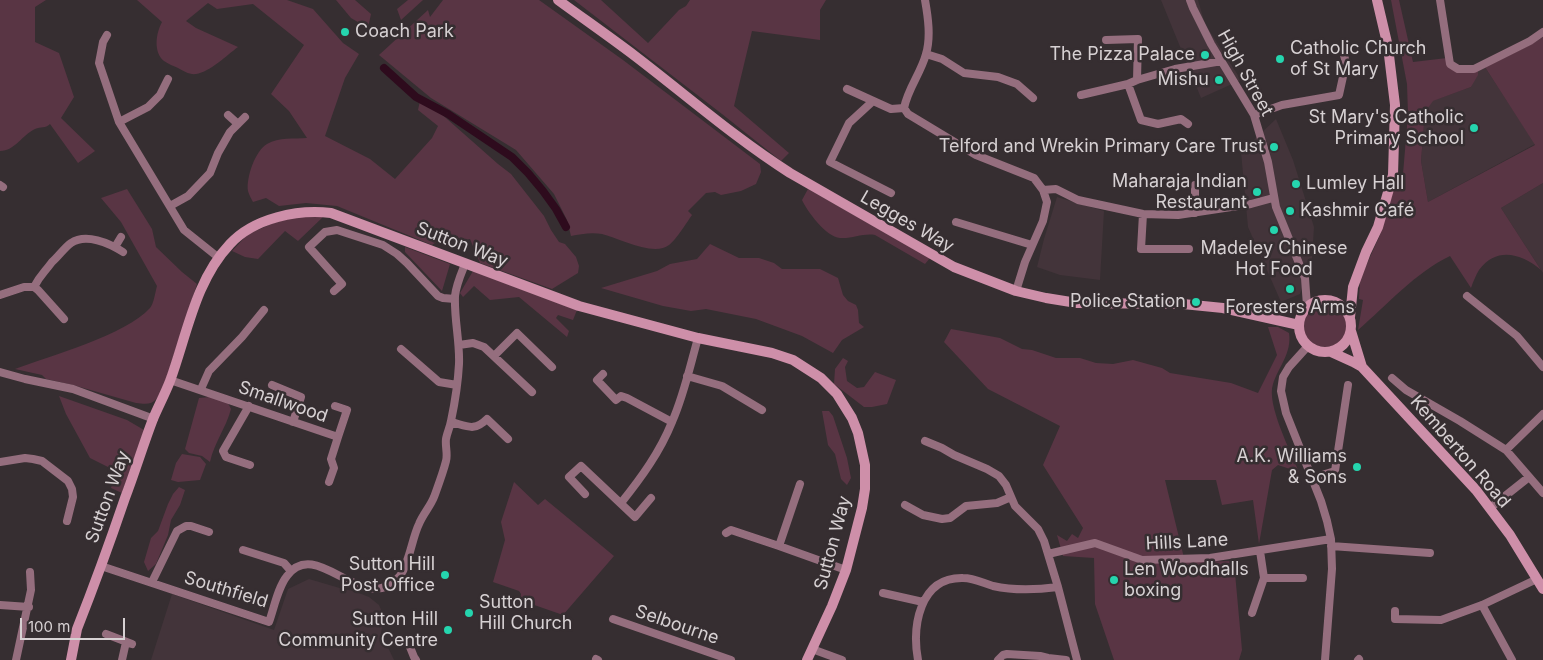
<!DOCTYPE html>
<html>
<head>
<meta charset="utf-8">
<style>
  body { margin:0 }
  #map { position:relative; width:1543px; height:660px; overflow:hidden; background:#362e31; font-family:Inter,sans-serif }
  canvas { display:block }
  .scale { position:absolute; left:20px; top:618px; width:105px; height:22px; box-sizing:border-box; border:2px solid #d7d1d3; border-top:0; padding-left:6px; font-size:15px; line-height:18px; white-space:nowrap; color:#d7d1d3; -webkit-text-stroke:4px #362e31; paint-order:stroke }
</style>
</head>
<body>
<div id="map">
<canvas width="1543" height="660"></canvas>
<div class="scale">100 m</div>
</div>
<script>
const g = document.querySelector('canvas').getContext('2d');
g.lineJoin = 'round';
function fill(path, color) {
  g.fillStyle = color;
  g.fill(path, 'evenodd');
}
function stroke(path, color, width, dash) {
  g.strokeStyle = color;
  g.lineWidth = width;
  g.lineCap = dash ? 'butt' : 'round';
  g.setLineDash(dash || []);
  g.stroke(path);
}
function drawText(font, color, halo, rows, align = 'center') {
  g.font = font + ' Inter,sans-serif';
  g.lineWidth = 5;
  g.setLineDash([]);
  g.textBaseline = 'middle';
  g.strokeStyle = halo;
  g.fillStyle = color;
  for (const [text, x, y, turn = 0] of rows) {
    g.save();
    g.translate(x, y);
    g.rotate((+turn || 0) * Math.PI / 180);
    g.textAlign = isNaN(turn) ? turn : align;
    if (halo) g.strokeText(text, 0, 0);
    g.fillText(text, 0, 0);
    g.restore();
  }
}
fill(new Path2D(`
  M1161,0H1198L1205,24L1241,80L1201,98Z
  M1485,67L1535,144L1428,202L1421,161L1425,112L1432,101L1471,87L1478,70Z
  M1276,119L1293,160L1314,227L1312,258L1300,294L1281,302L1248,227L1241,152Z
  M1543,183V273L1501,208Z
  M1057,197L1104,211L1100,280L1060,275L1037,267L1044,239Z
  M309,579L343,589L354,591L369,597L379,605L383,614V622L381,633L394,660H151L172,594L274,630L288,589Z`), '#43343a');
fill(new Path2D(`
  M0,0H46L35,7V42L59,53L74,97L61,118L95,151L78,163L50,124C45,129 41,126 35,129C22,135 15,151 0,151Z
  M137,0H287L313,9L343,43L359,54L345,78L325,136L370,159L395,179L432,138L438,126L418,110L421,96L498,164L511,174L544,216L551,230L559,242L565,244L576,257L579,266L578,273L552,289L480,263L470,239C466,240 461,241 457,241C444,241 445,236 432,245L337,206L306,203L279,206L266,198L253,202C251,198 249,195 248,191C246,178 255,151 267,144C279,137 294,139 307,138L289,111L271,94L304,45L253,4L217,9L208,3L186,21L196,28L238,47C227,55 210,72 196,74C190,75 183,71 178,68C174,66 168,64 164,61C153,52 156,33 162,22Z
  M336,0H355L371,14L368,28L351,18Z
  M408,0H423L401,20L397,9Z
  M443,0H539L623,60L760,164L761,172L756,184L741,191L721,195L715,192L706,193L688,211L692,215C687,222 676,240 669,245C654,257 618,238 602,234C592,232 580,234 571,236L567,220L554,194L516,150L431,98L379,55L428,10L430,17Z
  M574,0H601L648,43L679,10L686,6L690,0H826L820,10V40L752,31L734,106L789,153L781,161L722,114Z
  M1391,0H1399L1413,62L1447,58L1449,65L1478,70V75L1471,87L1433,101L1425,112L1421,161L1428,202L1535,145L1485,67L1532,44L1543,37V183L1501,208L1541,270C1522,254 1497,246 1479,270C1476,275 1473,282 1471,288L1450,256C1416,272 1386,306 1358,330L1363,300L1359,299L1360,279L1380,235L1393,192L1401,184L1403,174L1408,114L1407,84Z
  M127,189L152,229L156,247L182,272L197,284L164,385C156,401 155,406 136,403L73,385L46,379L42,375L15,369C50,356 126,335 150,308C154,303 155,293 157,286L121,222L101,198Z
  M808,189L930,258L925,264L875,235C863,233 852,239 840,238C826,237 807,211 802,200Z
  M298,216L323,217L298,241L285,231L258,259L245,257L232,251L248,234L274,223Z
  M710,244L739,258H759L774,263L782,269H820L838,278L843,295L848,301L856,305L858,310L859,323L864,327L842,340L833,353L802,336L756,319L706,309L691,311L663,306L601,288L657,271L670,264L697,259Z
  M405,247L450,264L442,291L405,252Z
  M473,271L577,310L573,320L558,315L556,318L569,331L567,337L519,297L490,300L474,286L463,297L460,293Z
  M1303 325a22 22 0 1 1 44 0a22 22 0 1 1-44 0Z
  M1268,327H1278L1289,333C1292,353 1279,366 1273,384C1266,404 1291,452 1299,472L1278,465L1272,470L1259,544L1253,500L1222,505L1216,480H1165L1185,562L1233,561L1235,573L1242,650L1239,660H1114L1095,604L1094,558L1063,556L1057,535L1067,541L1072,534L1078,538L1083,528L1043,465L1060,426L988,389L944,342L951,329L1000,338L1022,349L1032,350L1056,358H1080L1096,363L1113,364L1133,360L1162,368L1170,373L1231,383L1258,393L1277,355Z
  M843,358L848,361L845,367L847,381L857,388L864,387L875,372L896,380L887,404L872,407H864L834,384L835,369Z
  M59,396L127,420L144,430L122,493L111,488L116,471L90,458L66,414Z
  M210,397L228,403L231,409C226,428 214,443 210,462L202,456L189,453L185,449L199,398Z
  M822,411H829L833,416L847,458L851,478L847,485L841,479L835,454L828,445Z
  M182,454L200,457L206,464L200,480L178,482L171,480L176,463Z
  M514,482L538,505L545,499L614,556L563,615L520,600L521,594L519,591L493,582L505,540L501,522Z
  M179,487L185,490L180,505L171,520L168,535L156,564L148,571L144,562L151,538L158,531L168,504L173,494Z`), '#593544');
stroke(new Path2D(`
  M384,68L416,97L448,114L512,157L528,173L543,191L556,209L566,227`), '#2e0b1d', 8);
stroke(new Path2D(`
  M925,0C928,17 931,37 926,54C921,73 908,88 904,108L908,114L976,155L1034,178L1043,190L1047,202L1043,221L1025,262L1016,291
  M1190,0L1193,8L1211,44L1254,115L1268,162L1276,207L1305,278L1307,306
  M1440,0L1450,64L1458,69H1474L1530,41L1543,32
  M107,35L103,42L99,63L119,122L184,230L219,258
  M1106,40L1138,39L1137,80
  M926,54L942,59L964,73L998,77L1017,84L1033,98
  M1128,84L1141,120L1158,124L1181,119L1188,124
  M847,89L891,109L904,108
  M1081,95L1128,84L1137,80L1175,69L1222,61
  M873,101L849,123L830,162L891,193
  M228,115L238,124
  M1254,115L1282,105L1339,95L1346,63L1343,51
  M119,122L148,107L160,95L168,79
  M0,185L3,187
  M1195,185V213
  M1043,190L1056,189L1078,200L1143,214L1178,215L1251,204L1273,198
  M170,206L188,196L210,173L218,153L230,132L245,117
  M1143,214L1141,249H1189
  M956,222L1032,245
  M115,247L121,237
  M34,287C40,275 44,273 52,262C59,256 64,248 71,243C86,233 109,243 123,252
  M34,287L38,290L64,319
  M334,291L342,284L309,247L325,232L337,230L383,245L397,254L407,263L438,296L443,298L455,299
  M0,295L24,287H34
  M1467,296L1517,336L1543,367
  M459,345L473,343L484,347L532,392
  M1308,346L1289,367L1283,377L1281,391L1286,413L1321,501L1327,521L1331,539L1332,569L1325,660
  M401,349L439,382L457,385
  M494,356L517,333L552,367
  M0,372L25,379L73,389L154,419
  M603,374L597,380L616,400L621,396L627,398L672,422
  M687,376L722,386L762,410
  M1392,378L1406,390L1460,421L1506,450L1543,493
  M170,380L338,437L331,459L334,468L329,482
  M272,385L301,397L293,422
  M201,389L209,371L242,337L264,310
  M249,406L223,451L226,457L250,465
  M335,406L347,410L338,437
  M451,422C467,426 474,432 487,419L508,439
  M925,441L942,448L954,455L987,469L999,476L1006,485L1015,506L1038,529L1044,541L1058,587L1077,660
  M1506,450L1543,414
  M0,462L25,458L33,459L42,461L68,481L72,489L73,497L67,521
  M1312,478L1335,471L1348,385
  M585,494L569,477L581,466L635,517L651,498
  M621,503C641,478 660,452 672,422C684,395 690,366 698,338
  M905,505L923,515L942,519L950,518L966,506L997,503L1011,497
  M1490,508L1529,477
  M726,533L731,530L779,546L846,570
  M779,546L800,484
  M1331,546L1430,553
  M243,550L284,563L291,571
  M1048,554L1095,543L1142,560L1210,558L1331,539
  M101,566L269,622C274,608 278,587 287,576C317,535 363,618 399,577C409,565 412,538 419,524C423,514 430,507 434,497C438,486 443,473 446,461C448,454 445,446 446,439C447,433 450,427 451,421C455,402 458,383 459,364C460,342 454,319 455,296C456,285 461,274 465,264
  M1264,578H1303
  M152,582L177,531L186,526H191L209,532
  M883,593L923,602
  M0,605L29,607
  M1482,605L1512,660
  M1395,611V619L1441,620L1482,605L1537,579
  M1252,613L1264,578L1260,551
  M613,619L731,660
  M106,634L132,644
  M408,642L414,657L416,660
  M812,649L842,660
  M596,659L598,660
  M16,660L31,590L30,572
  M122,660L126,642
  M918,660C912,627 919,577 963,578C974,578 983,583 993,586C1015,591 1036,590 1058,587
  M998,660L1003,655L1007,654L1040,656L1048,658L1066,660
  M1358,660L1359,659`), '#956e7e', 8);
stroke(new Path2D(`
  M558,0C584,19 610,37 635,56C686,95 735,138 790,173L954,267L1016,291L1046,298L1077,303L1183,304L1223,308L1299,325
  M1299 326a26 26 0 1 1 52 0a26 26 0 1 1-52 0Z
  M1350,317L1353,287L1366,252L1378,227L1393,175L1395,105L1388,47L1377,0
  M1351,331L1362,367
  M1331,352L1353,362L1362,367L1476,490L1510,535L1543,589
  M71,660L77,629C94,586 110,542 125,498C135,472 143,445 153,419C158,407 165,394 170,381C187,335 195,281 230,244C254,218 298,209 331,213L579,306L698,338L772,353L793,360L821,378L837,394L852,418L858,433L865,465V489L862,508L846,570L832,606L807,660`), '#ce8fa9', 10);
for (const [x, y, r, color] of [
  [345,32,5,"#25d5ae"],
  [1205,55,5,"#25d5ae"],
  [1280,59,5,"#25d5ae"],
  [1219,80,5,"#25d5ae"],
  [1474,128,5,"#25d5ae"],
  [1274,147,5,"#25d5ae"],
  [1296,184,5,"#25d5ae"],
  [1257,192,5,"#25d5ae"],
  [1290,211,5,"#25d5ae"],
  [1274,230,5,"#25d5ae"],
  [1290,289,5,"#25d5ae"],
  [1196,302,5,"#25d5ae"],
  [1357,467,5,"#25d5ae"],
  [445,575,5,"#25d5ae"],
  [1114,580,5,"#25d5ae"],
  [469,613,5,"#25d5ae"],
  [448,630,5,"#25d5ae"]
]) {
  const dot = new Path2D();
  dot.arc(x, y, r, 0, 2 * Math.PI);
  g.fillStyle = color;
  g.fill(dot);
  stroke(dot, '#362e31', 2);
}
drawText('18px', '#d7d1d3', '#362e31', [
  ["Coach Park",355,32,"left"],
  ["Catholic Church",1290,49,"left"],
  ["of St Mary",1290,70,"left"],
  ["The Pizza Palace",1195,55],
  ["Mishu",1209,80],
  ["St Mary's Catholic",1464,118],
  ["Primary School",1464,139],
  ["Telford and Wrekin Primary Care Trust",1264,147],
  ["Maharaja Indian",1247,182],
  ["Restaurant",1247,203],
  ["Lumley Hall",1306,184,"left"],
  ["Kashmir Café",1300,211,"left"],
  ["Madeley Chinese",1274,249,"center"],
  ["Hot Food",1274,270,"center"],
  ["Police Station",1186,302],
  ["Foresters Arms",1290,308,"center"],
  ["A.K. Williams",1347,457],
  ["& Sons",1347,478],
  ["Sutton Hill",435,565],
  ["Post Office",435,586],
  ["Len Woodhalls",1124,570,"left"],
  ["boxing",1124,591,"left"],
  ["Sutton",479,603,"left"],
  ["Hill Church",479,624,"left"],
  ["Sutton Hill",438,620],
  ["Community Centre",438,641]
], 'right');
drawText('18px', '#d7d1d3', '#362e31', [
  ["High Street",1245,73,61],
  ["Legges Way",907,222,30],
  ["Sutton Way",462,245,21],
  ["Smallwood",283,402,19],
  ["Kemberton Road",1460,452,49],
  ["Sutton Way",108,497,-70],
  ["Hills Lane",1187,542,-3],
  ["Sutton Way",833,543,-75],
  ["Southfield",226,590,17],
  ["Selbourne",677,625,19]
]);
</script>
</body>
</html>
